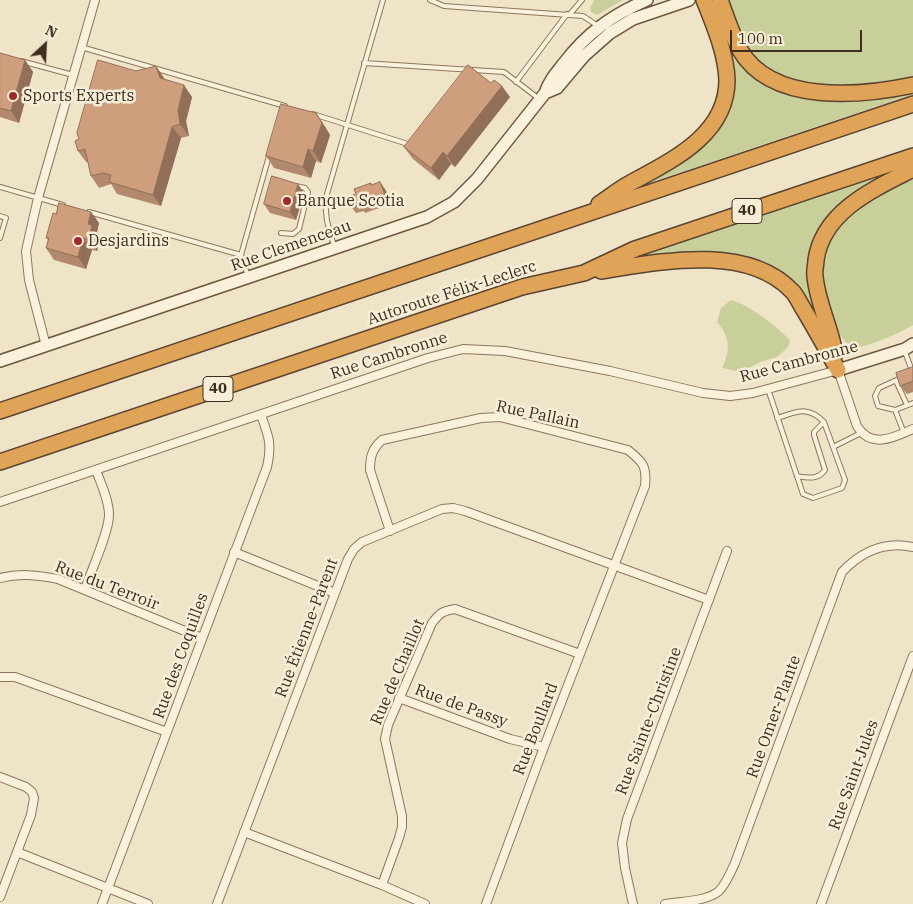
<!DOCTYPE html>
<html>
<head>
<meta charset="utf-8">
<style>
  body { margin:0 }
  #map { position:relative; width:913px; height:904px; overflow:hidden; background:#f0e4c8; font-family:"IBM Plex Serif",serif }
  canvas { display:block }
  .north { position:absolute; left:20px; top:20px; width:50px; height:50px; -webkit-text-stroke:4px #f7eed8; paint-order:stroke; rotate:25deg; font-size:14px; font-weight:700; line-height:20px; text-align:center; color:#3d2e20 }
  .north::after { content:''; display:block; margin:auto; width:18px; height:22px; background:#3d2e20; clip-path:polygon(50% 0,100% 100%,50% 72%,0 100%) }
  .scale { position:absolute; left:730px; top:30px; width:132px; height:22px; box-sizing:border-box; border:2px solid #3d2e20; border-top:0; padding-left:6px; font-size:15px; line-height:18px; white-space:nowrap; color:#3d2e20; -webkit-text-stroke:4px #f7eed8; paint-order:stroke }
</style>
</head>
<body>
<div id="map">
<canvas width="913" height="904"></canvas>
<div class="north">N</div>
<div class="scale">100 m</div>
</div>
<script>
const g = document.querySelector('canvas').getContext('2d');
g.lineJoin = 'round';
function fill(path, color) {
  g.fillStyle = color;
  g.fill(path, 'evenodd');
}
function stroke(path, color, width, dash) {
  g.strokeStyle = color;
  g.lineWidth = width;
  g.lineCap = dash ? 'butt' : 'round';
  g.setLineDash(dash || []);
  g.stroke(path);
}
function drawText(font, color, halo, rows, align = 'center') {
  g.font = font + ' "IBM Plex Serif",serif';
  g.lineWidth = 5;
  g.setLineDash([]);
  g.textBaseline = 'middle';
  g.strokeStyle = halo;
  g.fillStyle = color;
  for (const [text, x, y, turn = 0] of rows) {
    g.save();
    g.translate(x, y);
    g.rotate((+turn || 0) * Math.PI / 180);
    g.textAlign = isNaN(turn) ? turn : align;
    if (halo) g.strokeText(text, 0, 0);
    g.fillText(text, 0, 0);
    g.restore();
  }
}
fill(new Path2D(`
  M594,0H623L597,15L591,12L590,8Z
  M729,0H913V78C864,89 793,98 755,58C751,55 746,51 744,47C737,34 734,17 729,3Z
  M716,19L783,89L913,90V94L649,183L648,180L724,116Z
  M891,171L892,173L822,230L821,316L817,318C806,294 796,284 774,269L629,260Z
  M913,177V325C895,335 876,344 855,348C837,340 837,325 831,307C827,294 822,280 823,266C826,218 875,196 913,177Z
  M731,300C750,305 776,326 790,340L788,347L777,357L760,362L742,372L722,368C731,350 730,337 717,322L721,308Z`), '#c9cf9b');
const lane = new Path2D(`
  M430,0L444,6L583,16L598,26
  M570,14L582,0
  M81,47L285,106
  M21,61L73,75
  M364,63L504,72L538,98
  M516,82L567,14
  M313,114L411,145
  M0,187L63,205
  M89,212L241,255
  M0,216L6,218L0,238
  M281,233L293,234L299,229L308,192L305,188L296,186
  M334,246L327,221L325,201L383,0
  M248,276L241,255L269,156
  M905,352L912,371
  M901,378L879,388L875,396L878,406L895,410L904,433
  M896,381L907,405
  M768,389L803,494L813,498L842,488L845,480L824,422C808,405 797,412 777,418
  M895,410L913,403
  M833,447L861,433
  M797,476C808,478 818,480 825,470L814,435V432L824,422`);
const street = new Path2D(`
  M46,346L29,280L26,251L38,198L95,0
  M0,502L428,358L463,349L505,351L610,371L703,393L730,396L753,393L838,370L857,426C871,449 893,438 913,429
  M390,531L370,470C370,457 372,449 382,440L481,418L500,417L628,450C643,462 647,466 645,486L544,747L486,904
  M234,552L335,593
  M0,578C20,573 37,575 58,579L202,638
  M85,589C91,571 109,532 109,515C109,500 101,484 96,470
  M0,677H15L167,732
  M399,698L510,739L544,747
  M0,777L26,787L32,792L34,798L31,815L0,897
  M244,832L382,885L425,904
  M17,852L148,904
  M382,885L399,838L402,827V816L385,739L388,725L432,623C440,613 442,611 455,609L580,654
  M102,904L267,467C272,444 269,437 261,415
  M217,904L348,559L354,549L362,542L442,509L453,508L465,511L709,600
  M633,904L625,868L622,843L627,819L727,551
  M665,904C681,901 706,902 719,891C726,884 731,872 735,863L842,572C861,552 885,541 913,547
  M821,904L913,656`);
const secondary = new Path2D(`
  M545,93L557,88L584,56L610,33L633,19L689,0
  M0,361L427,217L454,202L477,179L545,93C549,81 556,73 564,63C587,33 612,15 647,0
  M838,370L905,349L913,344`);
const highway = new Path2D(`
  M720,0C726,16 732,35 740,50C772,105 861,96 913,85
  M599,204C608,198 617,191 627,185C668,162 727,137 727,80C726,53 714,25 704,0
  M601,271C659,262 746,243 792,291C797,296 800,304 804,310C816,330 827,350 838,370
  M835,354C831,328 817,302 815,276C814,271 816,265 816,260C823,211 874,189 913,169
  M0,411L913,104
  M0,462L522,287L584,273L635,249L913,156`);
stroke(lane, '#8d765c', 6);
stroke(street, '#8d765c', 10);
stroke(secondary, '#6f573f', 14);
stroke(highway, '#5b4430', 18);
stroke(lane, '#faf1dc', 4);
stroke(street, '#faf1dc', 8);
stroke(secondary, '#faf1dc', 11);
stroke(highway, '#e0a458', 15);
fill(new Path2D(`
  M0,53L25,60L33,72L19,123L0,117Z
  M156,66L165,80L192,97L186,121L189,136L181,138L161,206L117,194L111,184L99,188L91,176L88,162H86L78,151L79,139L136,71Z
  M491,83L510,97L455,167L451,164L439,180L413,159L404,147Z
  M324,125L330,135L321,163L316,161L311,178L274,168L266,156Z
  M380,182L386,191L391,204L365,213L364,211L356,213L350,205L371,183L372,185Z
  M304,193L296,220L270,213L264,204Z
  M91,212L99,223L97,232L101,237L97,251L92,250L86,269L54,260L46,248L48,240L46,238Z
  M913,367V392L907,394L900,386Z`), '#b2896c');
fill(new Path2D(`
  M25,60L33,72L19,123L11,111Z
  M156,66L164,78L168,90L160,78Z
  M184,85L192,97L186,121L189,136L180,124L178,110Z
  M502,86L510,97L455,167L447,156Z
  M316,113L324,125L330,135L321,163L313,151Z
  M172,127L181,138L161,206L153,195Z
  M308,149L316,161L311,178L303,167Z
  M443,152L451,164L439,180L431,168Z
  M380,182L386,191L391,204L385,195Z
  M298,184L304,193L296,220L290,212Z
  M91,212L99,223L97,232L101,237L97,251L89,240L88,224Z
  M83,238L92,250L86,269L78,257Z`), '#916f58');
const building = new Path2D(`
  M0,53L25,60L11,111L0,108Z
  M98,60L136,71L156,66L160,78L184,85L178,110L180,124L172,127L153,195L109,182L111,175L103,173L91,176L85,149L78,151L75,141L79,139L77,133Z
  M468,65L491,83L494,80L502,86L447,156L443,152L431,168L404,147Z
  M281,104L316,113L322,123L313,151L308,149L303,167L266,156Z
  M272,176L298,184L290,212L264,204Z
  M380,182L385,195L359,204L358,202L350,205L347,197L356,194L354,189L371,183V185Z
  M59,203L91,212L88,224L92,225L89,240L83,238L78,257L46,248L49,238H46L53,213L56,214Z
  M913,367V381L900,386L896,373Z`);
fill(building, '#cf9f7d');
stroke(building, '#916f58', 1);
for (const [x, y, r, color] of [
  [13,96,5,"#9e2a2b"],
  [287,201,5,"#9e2a2b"],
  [78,241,5,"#9e2a2b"]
]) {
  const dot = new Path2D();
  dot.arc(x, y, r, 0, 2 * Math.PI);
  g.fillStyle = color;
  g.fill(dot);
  stroke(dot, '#f7eed8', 2);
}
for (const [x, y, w] of [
  [747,211,30],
  [218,389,30]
]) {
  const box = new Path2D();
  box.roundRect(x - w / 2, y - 12.5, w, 25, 4);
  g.fillStyle = '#f7eed8';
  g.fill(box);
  stroke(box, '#3d2e20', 1);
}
drawText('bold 15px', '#3d2e20', null, [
  ["40",747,211],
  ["40",218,389]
]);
drawText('16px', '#3d2e20', '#f7eed8', [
  ["Sports Experts",23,96],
  ["Banque Scotia",297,201],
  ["Desjardins",88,241]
], 'left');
drawText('16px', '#3d2e20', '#f7eed8', [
  ["Rue Clemenceau",291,246,-19],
  ["Autoroute Félix-Leclerc",452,293,-18],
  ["Rue Cambronne",389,356,-18],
  ["Rue Cambronne",799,362,-15],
  ["Rue Pallain",538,415,12],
  ["Rue du Terroir",107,586,21],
  ["Rue Étienne-Parent",307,628,-69],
  ["Rue des Coquilles",181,656,-70],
  ["Rue de Chaillot",398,672,-67],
  ["Rue de Passy",461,706,20],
  ["Rue Omer-Plante",774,717,-70],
  ["Rue Sainte-Christine",649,721,-69],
  ["Rue Boullard",536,729,-69],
  ["Rue Saint-Jules",854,775,-70]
]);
</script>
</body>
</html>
